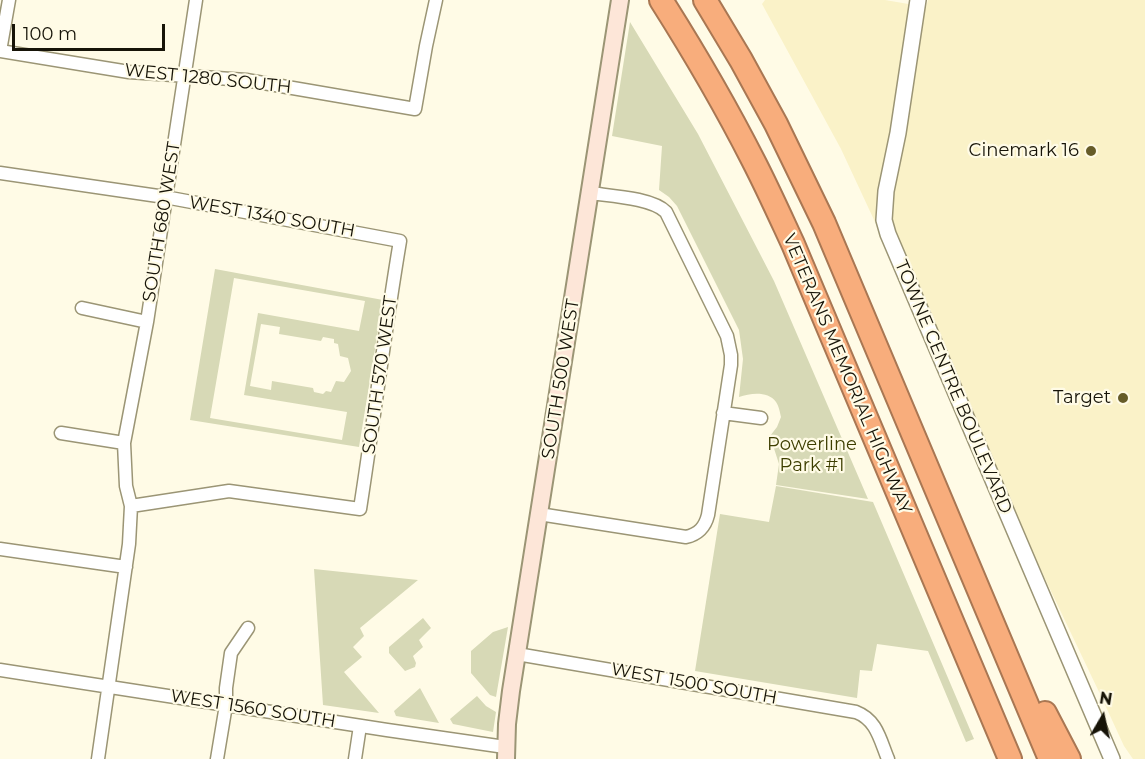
<!DOCTYPE html>
<html>
<head>
<meta charset="utf-8">
<style>
  body { margin:0 }
  #map { position:relative; width:1145px; height:759px; overflow:hidden; background:#fffbe6; font-family:Montserrat,sans-serif }
  canvas { display:block }
  .north { position:absolute; left:1073px; top:687px; width:60px; height:60px; -webkit-text-stroke:4px #fffbe6; paint-order:stroke; rotate:9deg; font-size:16px; font-weight:700; line-height:24px; text-align:center; color:#171408 }
  .north::after { content:''; display:block; margin:auto; width:21px; height:27px; background:#171408; clip-path:polygon(50% 0,100% 100%,50% 72%,0 100%) }
  .scale { position:absolute; left:12px; top:24px; width:153px; height:27px; box-sizing:border-box; border:3px solid #171408; border-top:0; padding-left:8px; font-size:18px; line-height:21px; white-space:nowrap; color:#171408; -webkit-text-stroke:4px #fffbe6; paint-order:stroke }
</style>
</head>
<body>
<div id="map">
<canvas width="1145" height="759"></canvas>
<div class="north">N</div>
<div class="scale">100 m</div>
</div>
<script>
const g = document.querySelector('canvas').getContext('2d');
g.lineJoin = 'round';
function fill(path, color) {
  g.fillStyle = color;
  g.fill(path, 'evenodd');
}
function stroke(path, color, width, dash) {
  g.strokeStyle = color;
  g.lineWidth = width;
  g.lineCap = dash ? 'butt' : 'round';
  g.setLineDash(dash || []);
  g.stroke(path);
}
function drawText(font, color, halo, rows, align = 'center') {
  g.font = font + ' Montserrat,sans-serif';
  g.lineWidth = 4.5;
  g.setLineDash([]);
  g.textBaseline = 'middle';
  g.strokeStyle = halo;
  g.fillStyle = color;
  for (const [text, x, y, turn = 0] of rows) {
    g.save();
    g.translate(x, y);
    g.rotate((+turn || 0) * Math.PI / 180);
    g.textAlign = isNaN(turn) ? turn : align;
    if (halo) g.strokeText(text, 0, 0);
    g.fillText(text, 0, 0);
    g.restore();
  }
}
fill(new Path2D(`
  M765,0H885L926,7L928,0H1145V759H1133L1124,746L1100,694L875,222L841,149L762,4Z`), '#faf2c8');
fill(new Path2D(`
  M630,22L698,134L774,281L868,499L776,485L779,464L770,436L777,427L781,417C780,413 779,406 776,402C768,391 751,393 739,397L743,359L739,330L677,206L669,197L659,190L662,146L612,136Z
  M215,269L383,300L359,447L190,420ZM234,278L365,301L359,331L258,313L244,395L347,412L342,440L210,418ZM261,324L280,327L279,334L321,341L323,337L334,339V343L338,344L340,356L348,358L351,371L344,382L336,381L331,392L326,391L323,394L314,392L313,388L272,381L271,390L250,386Z
  M776,486L873,502L974,739L966,742L928,651L877,644L872,671L860,670L857,698L695,671L720,514L769,522Z
  M314,569L418,580L360,628L364,636L353,647L362,657L344,672L379,713L323,705Z
  M423,618L431,628L419,640L423,647L413,656L416,663L415,667L405,671L389,653V647Z
  M508,627L496,697L490,695L471,673V651L493,632Z
  M420,688L439,723L396,716L394,711Z
  M477,696L486,706L496,712L493,732L453,724L450,719Z`), '#d7d9b6');
const minor = new Path2D(`
  M0,51L129,72L246,80L415,109L426,46L436,0
  M0,51L9,0
  M0,173L165,197L400,241C385,330 374,419 360,509L229,491L131,506
  M82,308L147,322
  M723,413L761,418
  M61,433L124,443
  M539,514L686,537C699,534 705,527 708,515L731,365V355L727,336L666,212C652,198 611,196 590,193
  M0,549L126,567
  M517,654L856,712C877,720 880,740 888,759
  M0,670L387,730L505,747
  M98,759L129,544L131,506L126,486L124,443L147,322L196,0
  M217,759L226,705V688L231,653L248,628
  M355,759L360,726`);
const tertiary = new Path2D(`
  M918,0L898,133L886,191L884,220L888,234L1112,759`);
const secondary = new Path2D(`
  M506,759L507,724L511,691L620,0`);
const motorway = new Path2D(`
  M661,0C694,52 725,105 753,160C767,187 780,216 793,244L1010,759
  M705,0L741,60L776,124L824,223L1050,759
  M1045,713L1069,759`);
stroke(minor, '#9b9575', 15);
stroke(tertiary, '#9b9575', 18);
stroke(secondary, '#9b9575', 20);
stroke(motorway, '#a97753', 26);
stroke(minor, '#fff', 12);
stroke(tertiary, '#fff', 15);
stroke(secondary, '#fde6d8', 16);
stroke(motorway, '#f8ad7c', 22);
for (const [x, y, r, color] of [
  [1091,151,6,"#665c28"],
  [1123,398,6,"#665c28"]
]) {
  const dot = new Path2D();
  dot.arc(x, y, r, 0, 2 * Math.PI);
  g.fillStyle = color;
  g.fill(dot);
  stroke(dot, '#fffbe6', 2);
}
drawText('18px', '#171408', '#fffbe6', [
  ["WEST 1280 SOUTH",208,79,6],
  ["WEST 1340 SOUTH",272,217,10],
  ["SOUTH 680 WEST",162,222,-81],
  ["VETERANS MEMORIAL HIGHWAY",847,374,67],
  ["SOUTH 570 WEST",380,375,-82],
  ["SOUTH 500 WEST",561,379,-81],
  ["TOWNE CENTRE BOULEVARD",953,387,67],
  ["WEST 1500 SOUTH",694,684,10],
  ["WEST 1560 SOUTH",253,709,9]
]);
drawText('18px', '#171408', '#fffbe6', [
  ["Cinemark 16",1079,151],
  ["Target",1111,398]
], 'right');
drawText('18px', '#3d3e00', '#fffbe6', [
  ["Powerline",812,445],
  ["Park #1",812,466]
]);
</script>
</body>
</html>
